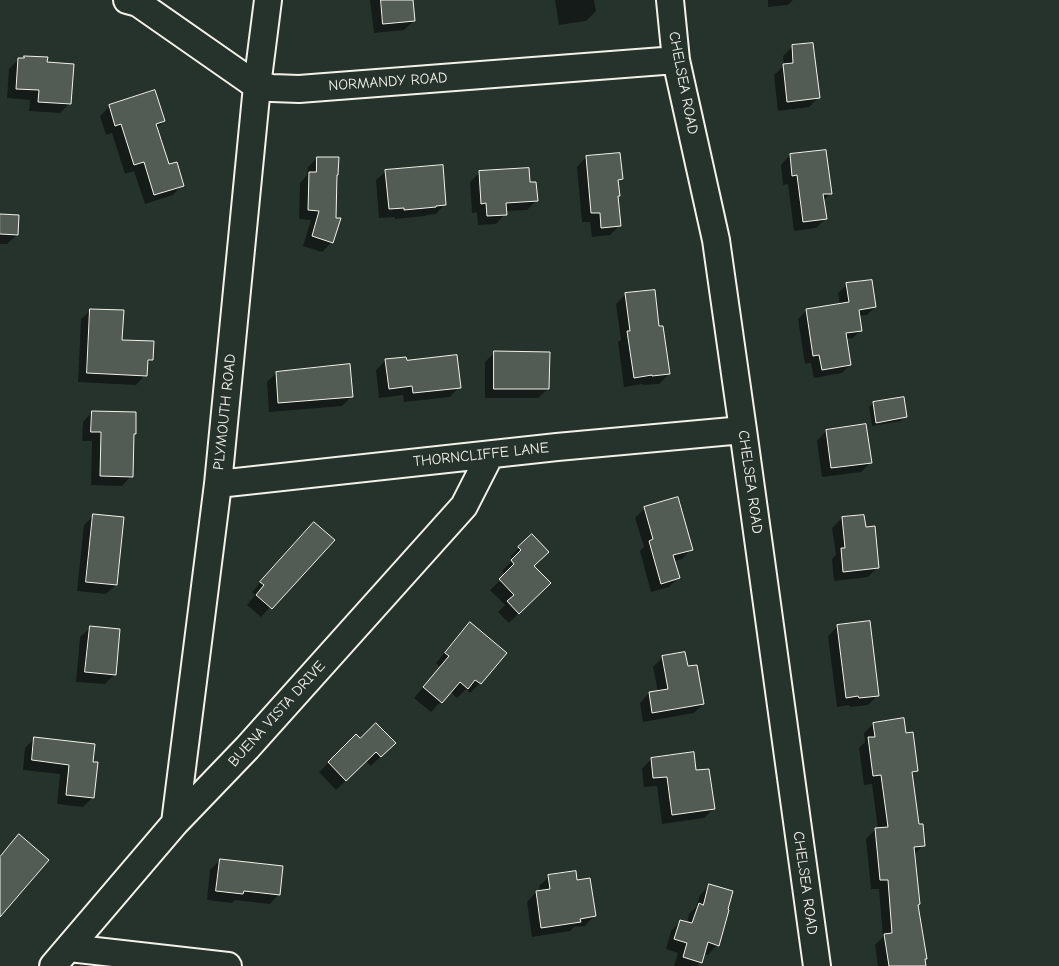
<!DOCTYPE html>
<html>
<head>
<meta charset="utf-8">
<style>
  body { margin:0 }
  canvas { display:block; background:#26332d }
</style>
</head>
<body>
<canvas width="1059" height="966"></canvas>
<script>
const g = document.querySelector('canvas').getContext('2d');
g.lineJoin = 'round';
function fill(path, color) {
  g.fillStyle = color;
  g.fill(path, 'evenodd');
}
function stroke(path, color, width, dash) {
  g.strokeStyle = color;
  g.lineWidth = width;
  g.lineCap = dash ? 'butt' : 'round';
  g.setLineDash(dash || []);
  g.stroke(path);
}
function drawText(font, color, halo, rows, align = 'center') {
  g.font = font + ' "Comic Neue",sans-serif';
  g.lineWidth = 4;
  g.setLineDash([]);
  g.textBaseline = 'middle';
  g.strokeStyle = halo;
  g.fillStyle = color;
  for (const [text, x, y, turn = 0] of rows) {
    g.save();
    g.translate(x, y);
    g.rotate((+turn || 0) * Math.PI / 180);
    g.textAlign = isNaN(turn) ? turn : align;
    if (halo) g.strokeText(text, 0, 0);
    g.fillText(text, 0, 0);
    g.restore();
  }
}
fill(new Path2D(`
  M370,0H412L414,21L404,30L374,33Z
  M555,0H594L596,11L586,21L559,25Z
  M768,0H793L788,5L768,7Z
  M792,47L818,98L809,107L778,111L774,75L784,66L783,56Z
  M25,57L46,64L70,103L60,113L29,111L30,100L7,98L9,69L19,59H22Z
  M155,92L164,121L156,128L168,166L182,185L173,195L145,204L134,171L125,174L112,133L106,135L100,116L109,107Z
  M790,155L831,193L823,201L825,219L816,228L794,231L788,184L783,185L781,165Z
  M586,157L621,179L617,183V197L620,225L610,235L592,237L590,222H582L577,167Z
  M317,158L336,176L332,242L322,252L303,246L311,220L299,219L300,183L307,175L308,167Z
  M386,171L445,204L436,214L427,215L425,216L395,219V217L379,218L376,180Z
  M480,172L529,184L536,201L527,210L505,211V214L496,224L478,225L477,212L472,213L470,182Z
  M0,215L17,235L7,244H0Z
  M847,285L875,307L867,315L859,316L861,330L853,338L846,339L850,365L842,373L814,378L811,363L805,364L798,319L806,311L840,305L838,293Z
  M625,295L658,327L669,374L659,384L643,385V384L624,387L618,342L621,340L616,304Z
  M91,310L121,342L152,360L146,365L145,375L136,385L78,382L81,319Z
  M495,352L548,389L538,398H485V362Z
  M386,360L406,362L459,387L450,397L404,402L403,395L379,398L376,370Z
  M276,373L352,396L342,406L269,412L267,382Z
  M903,398L905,416L901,421L872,426L869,407L873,403Z
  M92,412L132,435L131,476L122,486L91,485L92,441H82L83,422Z
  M826,431L871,462L861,472L822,477L817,441Z
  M645,508L691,549L682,559L674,561L678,578L669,587L651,592L640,551L644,547L635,518Z
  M94,515L116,585L106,594L77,591L84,525Z
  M863,516L864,529L878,567L868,577L834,581L832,559L836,555L832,528L842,518Z
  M305,533L333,540L261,617L247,605L255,595L252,592Z
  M532,536V566L549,583L509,623L498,612L505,605L490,590L506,575L502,571L513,560L510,557Z
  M869,623L878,695L868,705L850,707L849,705L837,707L828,636L837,627Z
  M90,628L114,675L105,684L76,682L80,637Z
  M461,633L480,683L470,693L466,689L457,698L450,692L431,712L414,698L440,667L436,663Z
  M662,658L687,668L703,704L694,713L643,722L640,703L649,693L658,692L653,667Z
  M873,724L905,734L917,770L911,776L918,825L923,845L914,855L917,906L926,966H878L875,945L883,937L879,889H871L866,839L876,829H878L872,784L864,785L859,748L865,742L864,733Z
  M356,736L360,739L394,743L371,766L366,761L336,790L319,772Z
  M35,738L92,763L93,797L83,807L57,804L60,774L23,770L25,748Z
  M651,759L695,772L713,809L704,818L662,824L657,786L644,787L642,769Z
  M220,860L279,894L270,904L235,900L232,903L207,900L210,870Z
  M549,877L576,881L594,916L585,926L574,927L570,931L532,937L527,902L536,892H540L539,886Z
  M710,885L717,945L708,955L703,953L701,962L697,966H674L678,953L666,949L671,931L681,921L687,923L689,914L696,907L700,895Z`), '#0007');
const building = new Path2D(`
  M381,0H413L415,21L383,24Z
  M813,43L820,98L787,102L783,64L793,63L792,45Z
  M24,56L48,57L47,62L74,64L71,104L38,102L39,90L16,89L18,58H24Z
  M155,90L165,121L156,124L169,164L177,162L184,186L154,195L144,162L134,165L121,124L115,126L109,105Z
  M826,150L832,194H823L827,219L803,222L797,175L792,176L790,154Z
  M620,153L623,179L618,180L620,196H618L621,226L601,228L600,213H591L586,156Z
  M317,157H339L338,175H337L336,218H341L333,243L312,236L319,211L308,210L309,172H316Z
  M443,165L446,205L436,206V207L404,210V208L389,209L385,170Z
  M529,168L530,182H536L538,201L506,203L507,215L487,216L486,203L481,204L479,171Z
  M0,214L19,215L18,235L0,234Z
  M872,280L876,307L859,310L862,331L846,333L851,365L822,370L819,355L813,356L806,309L849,302L846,283Z
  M655,290L659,326H663L670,374L652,376V375L634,378L627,331H630L625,293Z
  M90,309L124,310L122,340L154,341L153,360H148L147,376L87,373Z
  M494,351L550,352L549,389H494Z
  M457,355L461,388L413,393L412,386L389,389L385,359L406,357L407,360Z
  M350,364L353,397L278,403L276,372Z
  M904,397L907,417L876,423L873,402Z
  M92,411L136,412V434H134L133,477L100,476L101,432H91Z
  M866,424L872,463L831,468L826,430Z
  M678,497L693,550L673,555L680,578L661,584L649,541L653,539L644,507Z
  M93,514L124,517L117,585L86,582Z
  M864,515L866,527L875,526L879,568L843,572L841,548H845L842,517Z
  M314,522L335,540L272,609L256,595L264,585L260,582Z
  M532,534L549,552L534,566L551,583L519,614L507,601L514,595L499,579L514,564L511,560L521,550L518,547Z
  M870,621L879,696L859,698L858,696L846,698L837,625Z
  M470,622L507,653L481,684L475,680L468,689L460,682L442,703L423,687L449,656L445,653Z
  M90,626L120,629L116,675L85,672Z
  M685,652L688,666L697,665L704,704L652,713L649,692L668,689L662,656Z
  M904,718L906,733L913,732L918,771L912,772L919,824H923L925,846L914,847L920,904L918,905L927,959H925L926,966H889L884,934L892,933L888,880H880L875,828L888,827L881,775L873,776L868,737H875L873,723Z
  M376,723L396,743L381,757L376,752L346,781L328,762L356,734L360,738Z
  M34,737L95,744L93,762H98L94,798L66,795L69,765L32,760Z
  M694,752L696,770L709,769L715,809L672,815L667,777L653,778L651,758Z
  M19,834L49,860L0,917V857Z
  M220,859L283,866L280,895L244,891L243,894L216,891Z
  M576,871L577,880L590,878L596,916L580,919L581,922L541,928L536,891L550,889L548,875Z
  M709,884L733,891L728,909L729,910L719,946L708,942L702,963L683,957L687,943L674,939L680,920L692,923L699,903L703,905Z`);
fill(building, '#525c55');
stroke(building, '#f4f1e8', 1);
const minor = new Path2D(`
  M127,0L138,3L257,86L272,88L299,89L676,60
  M670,0L676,60L716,240L743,430L817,966
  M218,484L557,447L743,430
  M175,823L218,484L257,86L268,0
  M69,948L228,966
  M53,966L175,823L247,748L464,506L490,455`);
stroke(minor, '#f4f1e8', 30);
stroke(minor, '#26332d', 26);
drawText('15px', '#f4f1e8', '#26332d', [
  ["NORMANDY ROAD",388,82,-4],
  ["CHELSEA ROAD",683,83,79],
  ["PLYMOUTH ROAD",225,412,-84],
  ["THORNCLIFFE LANE",481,455,-6],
  ["CHELSEA ROAD",750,482,82],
  ["BUENA VISTA DRIVE",277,714,-48],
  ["CHELSEA ROAD",805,883,82]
]);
</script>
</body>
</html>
